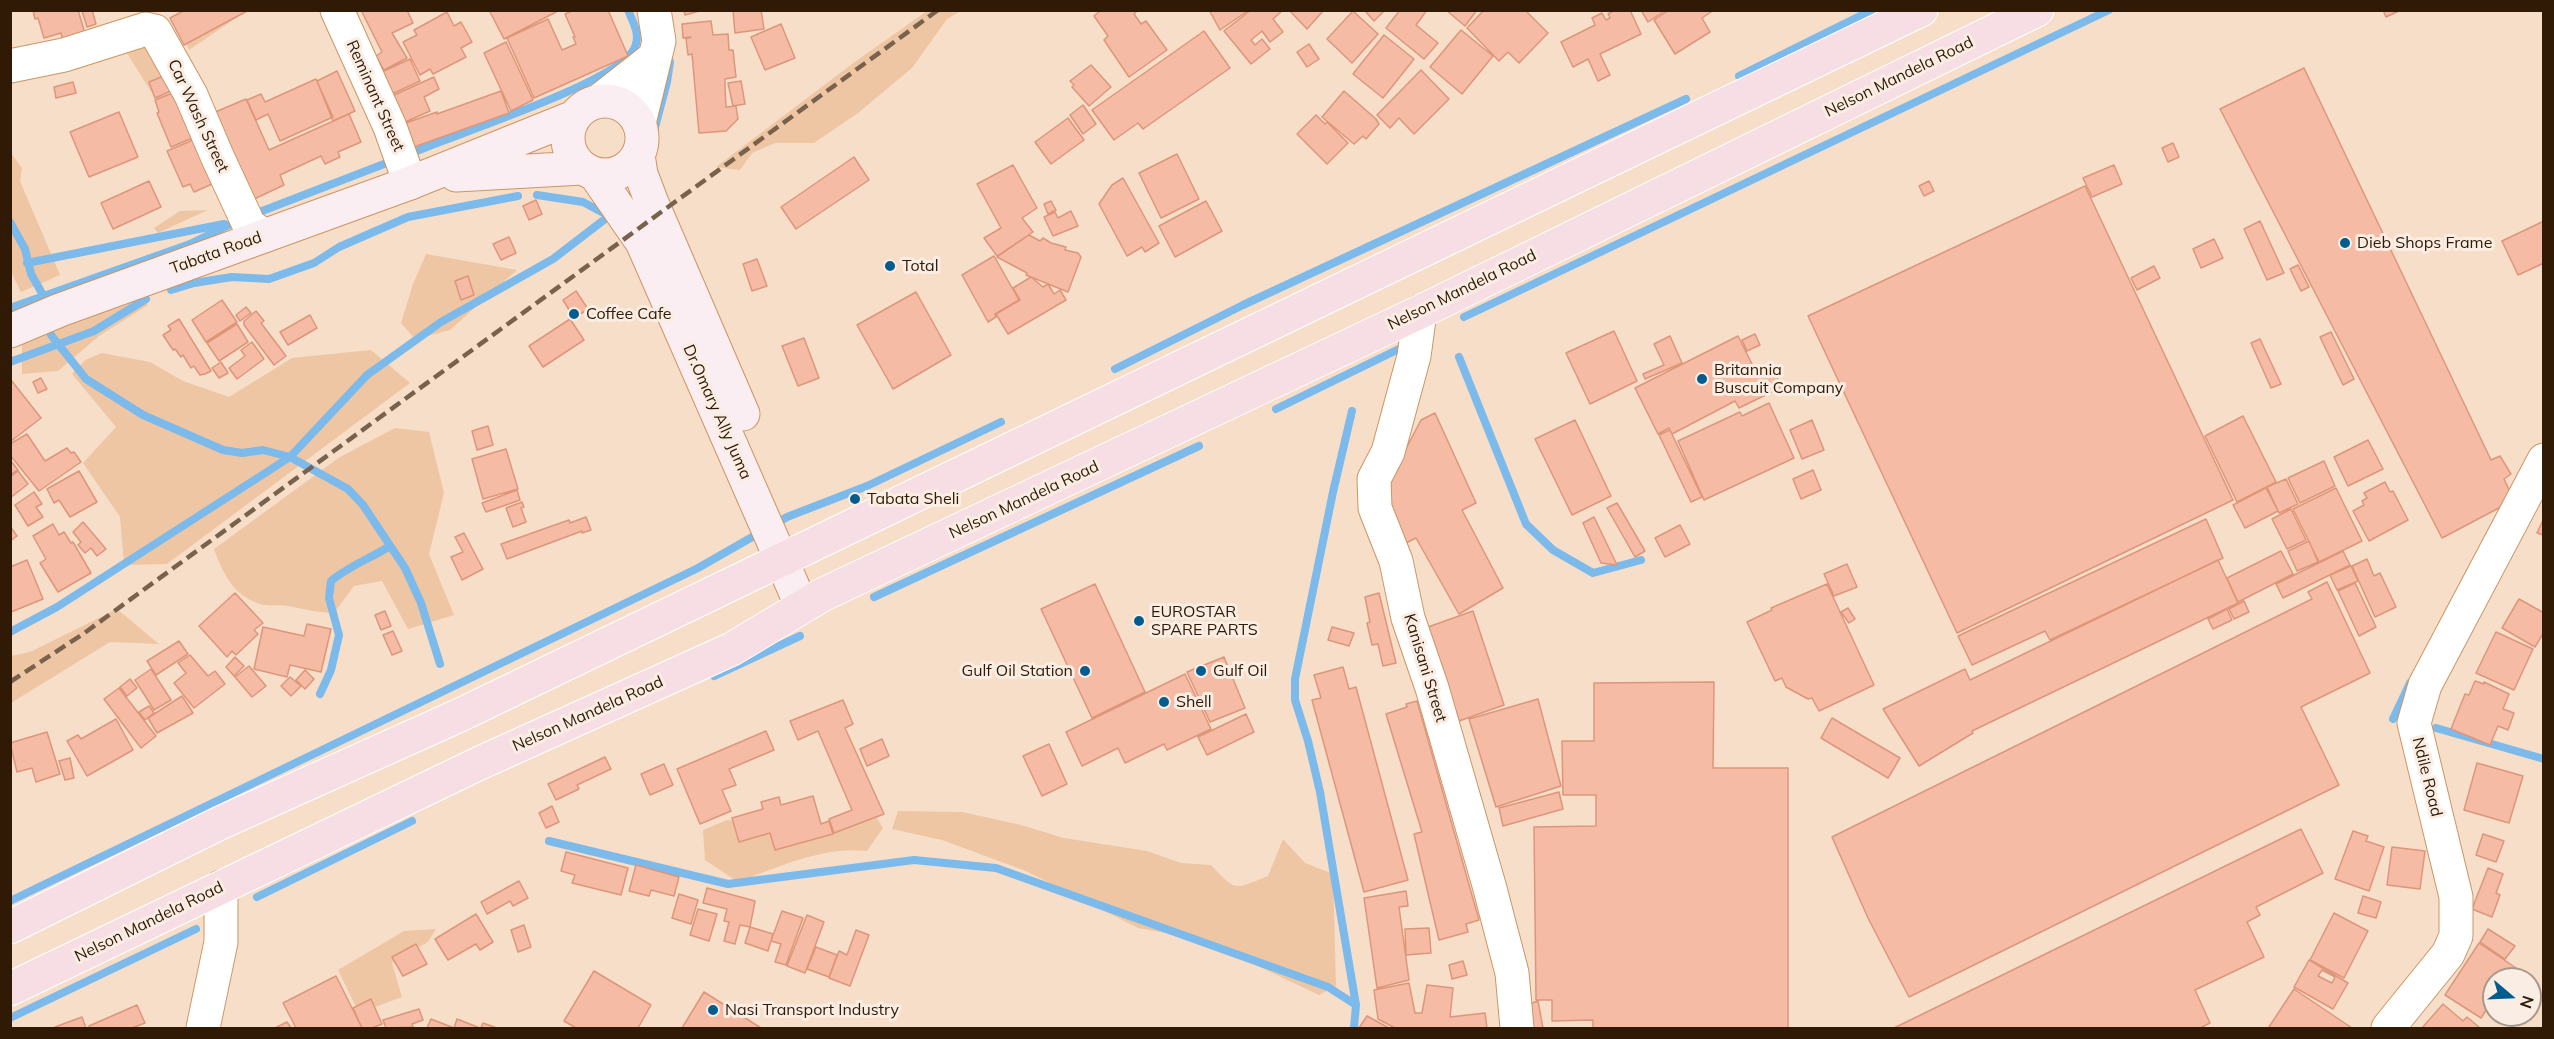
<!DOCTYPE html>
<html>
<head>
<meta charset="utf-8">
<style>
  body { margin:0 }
  #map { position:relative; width:2554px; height:1039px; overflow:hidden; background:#f6dec9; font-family:Mulish,sans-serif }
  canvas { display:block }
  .frame { position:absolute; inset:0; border:12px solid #301a05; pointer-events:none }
  .north { position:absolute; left:2482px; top:967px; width:60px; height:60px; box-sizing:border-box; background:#faede3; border:2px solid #a9998a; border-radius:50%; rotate:109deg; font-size:16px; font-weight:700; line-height:24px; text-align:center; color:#301a05 }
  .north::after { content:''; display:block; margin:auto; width:21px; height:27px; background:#025d8e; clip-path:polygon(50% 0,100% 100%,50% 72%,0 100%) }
</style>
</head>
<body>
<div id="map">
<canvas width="2554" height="1039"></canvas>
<div class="frame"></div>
<div class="north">N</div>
</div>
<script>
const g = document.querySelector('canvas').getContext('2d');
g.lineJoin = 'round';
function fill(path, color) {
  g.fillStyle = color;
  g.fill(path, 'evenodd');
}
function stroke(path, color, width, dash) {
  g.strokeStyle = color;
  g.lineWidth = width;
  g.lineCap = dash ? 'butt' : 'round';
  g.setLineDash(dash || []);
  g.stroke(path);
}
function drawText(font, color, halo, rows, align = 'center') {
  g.font = font + ' Mulish,sans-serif';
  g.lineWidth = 6;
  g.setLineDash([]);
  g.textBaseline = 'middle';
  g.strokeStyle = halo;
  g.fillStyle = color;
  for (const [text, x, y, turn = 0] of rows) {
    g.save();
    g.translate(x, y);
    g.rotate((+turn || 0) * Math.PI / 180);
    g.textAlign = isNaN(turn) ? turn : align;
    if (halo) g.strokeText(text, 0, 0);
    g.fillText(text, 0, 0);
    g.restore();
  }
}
fill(new Path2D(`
  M225,11H237L239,16L189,50L183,33Z
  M927,11H961L947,19L912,68L858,113L814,143H775L752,153L740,170L716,167L856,61Z
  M131,39L150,49L165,87L155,98L122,45Z
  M10,152L22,168L20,181L60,275L21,292L11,272Z
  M208,210L158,233L154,228L180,211Z
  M426,254L517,270L450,330L415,339L401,323L413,284Z
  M137,290L148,305L99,336L58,371L22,374V338Z
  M371,350L410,383L167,564L124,565L120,517L83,463L116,427L72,374L85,360L102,353L150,362L183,381L229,397L292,358Z
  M395,428L429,432L444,493L429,554L454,615L408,629L382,581L354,586L334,613C318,613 304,609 288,606C279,604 269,607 260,604C234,596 223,574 214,549L340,457Z
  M117,609L159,644L110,642L11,703V656L30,652Z
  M898,811L962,812L1021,825L1064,838L1147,851L1181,863L1211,865C1237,892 1233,890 1268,876L1283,839L1305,863L1333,874L1336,986L1319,995L1201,939L1138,928L1026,871L942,840L892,829Z
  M875,815L883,828L867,851C824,846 778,867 738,882L705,860L703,830L727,820L810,829H845Z
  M436,929L428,942L392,963L402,997L359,1013L338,970L404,931Z`), '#efc6a3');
stroke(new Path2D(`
  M1739,76L1872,10
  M414,152C456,134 616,83 634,49C641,36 634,24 628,10
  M648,154L667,82L670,62
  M257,213L384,164
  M10,222L25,249L31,274L43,295
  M27,263L224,224
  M171,290L194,283L232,277L269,279L314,263L339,247L408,217L518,196
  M10,308L190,244L239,220
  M1464,317L2109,10
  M51,335L86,379L143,415L223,450L242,453L263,450L290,457L348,489L363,505L405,568L421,603L440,664
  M1459,357L1526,524L1553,550L1593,573L1641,560
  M10,362L94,331L146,299
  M1115,369L1243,305L1686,99
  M1276,409L1405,346
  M1352,411L1333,492L1295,679V700L1308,741L1320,792L1356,1005L1354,1028
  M772,526L787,517L867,486L1001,422
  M874,597L1199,446
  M10,632L57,607L290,457L367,375L441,322L553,259L609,216L583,202L537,195
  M714,676L800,636
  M320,694L331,670L339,635L329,598L331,581C349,566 371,558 390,546
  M2393,719L2410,683
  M2436,728L2544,759
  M549,841L728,884L914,860L996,868L1328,987L1356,1005
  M257,897L412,821
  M10,901L698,568L761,532
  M10,1018L196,929`), '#7bbaea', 8);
const building = new Path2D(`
  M33,10H78L87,40L64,46L61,33L44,38L38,18L35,19Z
  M92,10L96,24L87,27L82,11Z
  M185,10L210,11L249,10L184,45L170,18Z
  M361,10H407L413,23L392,33L407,58L384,70L376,56L382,52Z
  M489,10H555L556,12L504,39Z
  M574,10H608L628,56L534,98L507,38L548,19L562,50L576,44L573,37H575L565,14Z
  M684,10H703L685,15Z
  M733,10H761L764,29L735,33Z
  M1101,10H1138L1134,14L1141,24L1146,21L1167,50L1129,77L1104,40L1108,36L1094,16Z
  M1209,10H1249L1220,30Z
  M1251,10H1283L1273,19L1283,32L1270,42L1262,31L1251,40L1255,45L1262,39L1270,49L1251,64L1224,31Z
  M1289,10H1324L1307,29Z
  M1367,10H1385L1374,21L1366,12Z
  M1400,10H1427L1416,25L1438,43L1424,59L1386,28Z
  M1446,10H1477L1465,26Z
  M1484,10H1525L1548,33L1519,63L1508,52L1499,61L1467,28Z
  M1615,10H1630L1641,34L1600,54L1610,75L1598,81L1588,59L1573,67L1561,42L1595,25L1592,18L1602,13L1606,20L1610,18L1608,14Z
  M1641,10H1666L1648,22Z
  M1669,10H1714L1702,18L1710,32L1675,54L1654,20Z
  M2383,10H2401L2386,17Z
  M1353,11L1378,34L1352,63L1327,39Z
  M447,12L454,26L461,22L472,42L461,48L466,57L433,74L430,69L420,75L403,42L417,35L414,30Z
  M711,21L713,35L728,34L729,50H733L736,77L725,79V89L726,107L736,106L738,119L726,131L699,133L692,54L688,55L686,39L691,37L683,38L682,24Z
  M781,24L795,58L765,70L751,37Z
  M1461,30L1493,56L1462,94L1430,67Z
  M1204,31L1230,68L1143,129L1138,123L1114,140L1092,110Z
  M1384,35L1414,59L1383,98L1353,74Z
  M506,42L533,100L511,111L484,53Z
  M1309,44L1319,59L1307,67L1297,52Z
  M410,59L420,81L392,94L382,72Z
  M1091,65L1111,87L1089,106L1072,87L1074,85L1070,81Z
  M2304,68L2491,460L2500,456L2511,474L2504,479L2514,500L2442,538L2220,109Z
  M1421,70L1449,99L1414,134L1399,118L1390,128L1377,115Z
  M337,71L355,111L333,121L317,81Z
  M171,73L178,88L155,98L149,82Z
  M434,77L439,89L424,97L430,111L403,123L392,96Z
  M316,79L333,117L280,141L268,114L256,120L247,100L261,94L265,102Z
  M741,81L745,104L733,106L728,83Z
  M73,82L76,93L56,98L54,87Z
  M501,91L509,113L414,147L406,123L437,112V114Z
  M1344,91L1376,119L1379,124L1366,139L1363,136L1354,144L1322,117Z
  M175,92L197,136L171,147L157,113L159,112L155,100Z
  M246,99L269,150L349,114L361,142L338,152L340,157L325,164L321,156L280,175L284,185L252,200L213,113Z
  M1083,105L1096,124L1083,134L1070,115Z
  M119,112L138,157L89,177L70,132Z
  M1316,115L1325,124L1327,122L1348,143L1327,164L1297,134Z
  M1068,118L1084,140L1051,164L1035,142Z
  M200,137L219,181L194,192L190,184L183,187L167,151Z
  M2173,143L2179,157L2168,162L2162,148Z
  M1177,154L1199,199L1161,218L1139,173Z
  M854,157L869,180L796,229L781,207Z
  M1013,165L1037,208L1022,218L1033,232L997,256L984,238L1001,228L977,184Z
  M2114,165L2122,184L2092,197L2083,178Z
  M1123,178L1159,243L1145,252L1142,247L1127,256L1099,204L1112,185Z
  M149,181L161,207L113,229L101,203Z
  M1929,181L1934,191L1924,196L1919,186Z
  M2085,186L2233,500L1957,633L1808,316Z
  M536,200L542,214L529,220L523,206Z
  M1051,201L1056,210L1048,214L1044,204Z
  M1206,201L1222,231L1175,257L1159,226Z
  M1071,211L1078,226L1053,236L1044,217L1055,212L1058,218Z
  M2260,221L2284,273L2267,280L2244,229Z
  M2544,221V263L2518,275L2502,241Z
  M1029,235L1040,241L1043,238L1051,243L1066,247L1065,250L1078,253L1081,257L1068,292L1026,275L1027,273L997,257Z
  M509,237L516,253L501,260L493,244Z
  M2214,239L2223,258L2201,268L2193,249Z
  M994,256L1019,300L995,314L996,317L988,322L962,275Z
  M757,259L767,286L752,291L743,264Z
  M2298,265L2309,287L2301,291L2290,269Z
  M2154,266L2160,278L2137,290L2131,278Z
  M468,276L474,295L461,300L455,281Z
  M1031,277L1043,287L1048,284L1054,294L1060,290L1066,300L1008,334L996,314L1020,300L1013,288Z
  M576,291L588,309L574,318L563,300Z
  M916,292L951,355L893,389L857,325Z
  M222,300L237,322L206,342L192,320Z
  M246,307L251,313L240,321L236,315Z
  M256,311L264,321L261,323L286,356L274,365L244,325V321Z
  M310,315L317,328L288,345L280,332Z
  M179,319L211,371L205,374L200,375L194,366L191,368L183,355L181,357L175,349L173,350L163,335L171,330L168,326Z
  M570,319L584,340L543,367L529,346Z
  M237,324L248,342L219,361L207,343Z
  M1614,331L1637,381L1590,404L1566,353Z
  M2331,332L2354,379L2343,385L2320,337Z
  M1755,334L1760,345L1747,351L1742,340Z
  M1670,336L1682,363L1645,379L1643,374L1664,365L1654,344Z
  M1738,336L1756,372L1771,364L1782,387L1739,408L1735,401L1672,434L1669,428L1658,434L1635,388Z
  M804,338L819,378L798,386L782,346Z
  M2260,339L2281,384L2271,388L2251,343Z
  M252,342L264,359L237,379L229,368L245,356L241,350Z
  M221,362L228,373L219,378L212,368Z
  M41,378L47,389L38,393L33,382Z
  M11,380L41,418L10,442V380Z
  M1769,403L1794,458L1704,500L1678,441L1740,412L1742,416Z
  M1435,413L1476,503L1462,510L1503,588L1459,614L1416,538L1398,547L1379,500L1421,420Z
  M2243,416L2276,482L2237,502L2205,436Z
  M1575,420L1611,496L1572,515L1535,439Z
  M1812,420L1824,450L1802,459L1790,430Z
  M488,426L493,445L477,450L472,431Z
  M1670,430L1702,497L1691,502L1659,435Z
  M27,434L45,461L67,448L71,453L74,452L81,462L39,491L10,455V444Z
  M2368,440L2383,469L2348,486L2334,457Z
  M506,449L518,489L483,499L472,459Z
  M11,461L18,470L10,475V462Z
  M2324,461L2335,486L2300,503L2288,478Z
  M1813,470L1821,490L1801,499L1793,479Z
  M18,471L28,484L10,498V477Z
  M79,471L97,502L70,517L59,500L54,503L47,489Z
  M2286,479L2298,504L2279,513L2267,487Z
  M2385,482L2390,492L2393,491L2408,520L2369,541L2353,511L2364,505L2362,501L2367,498L2364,493Z
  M2266,488L2278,511L2245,528L2233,505Z
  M2336,488L2362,541L2319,562L2293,509Z
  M517,490L520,500L486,512L482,503Z
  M34,492L42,504L36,507L43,517L28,526L15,505Z
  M522,502L524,507L521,508L526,522L513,527L506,508Z
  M1617,503L1645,551L1635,557L1607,508Z
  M2291,509L2306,540L2287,549L2272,519Z
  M586,517L591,530L582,533V531L507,559L501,544L569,520L570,523Z
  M1594,517L1617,565L1601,563L1583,523Z
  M2544,518V535L2537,533Z
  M2206,519L2223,558L2050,640L2045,631L1972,665L1958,636Z
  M83,522L106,549L97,556L91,548L85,553L78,545L81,542L73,532Z
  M53,524L59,535L64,532L71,543L73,542L91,573L58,592L40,563L46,559L33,536Z
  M1680,525L1690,544L1665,557L1655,538Z
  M10,526L17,536L10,541Z
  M464,533L483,569L462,580L451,557L463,552L455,537Z
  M2309,541L2318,562L2297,571L2288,551Z
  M2281,551L2293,574L2238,602L2227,578Z
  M2343,551L2350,565L2283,598L2276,584Z
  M2367,559L2374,576L2380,573L2396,607L2375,617L2352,566Z
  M27,560L43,599L11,612L10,567Z
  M2218,560L2238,603L1972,731L1973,733L1919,766L1883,709L1965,669L1970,680Z
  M1847,564L1857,587L1834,596L1824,574Z
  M2351,566L2358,581L2337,590L2330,575Z
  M2327,582L2370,673L2301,707L2339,785L1909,997L1868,918L1832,837L2312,599L2308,592Z
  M2355,583L2376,627L2359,636L2338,591Z
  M1095,584L1145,692L1092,718L1041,609Z
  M1827,584L1874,685L1819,711L1812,698L1808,699L1786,687L1782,678L1775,681L1747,622L1772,610L1771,608Z
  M235,593L263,623L254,630L258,634L236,655L232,651L227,657L199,626Z
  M1379,593L1396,663L1383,666L1378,644L1372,645L1367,623L1370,622L1365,597Z
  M2519,599L2544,613V632L2535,647L2502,628Z
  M2244,601L2249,612L2234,619L2229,609Z
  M1848,608L1855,619L1849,623L1841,612Z
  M2227,609L2232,620L2213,629L2208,619Z
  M385,611L391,626L381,630L375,615Z
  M1473,611L1504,705L1459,721L1428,627Z
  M307,624L331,629L321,672L290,665L287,677L254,669L263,627L304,636Z
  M1332,627L1354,633L1349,646L1328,640Z
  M393,631L402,651L392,655L383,635Z
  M2496,632L2533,649L2514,690L2476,673Z
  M179,641L188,654L156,675L147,661Z
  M190,655L208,676L215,671L225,684L194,708L174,683L186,673L178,663Z
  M235,657L244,666L234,676L226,667Z
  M1224,657L1245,708L1210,722L1187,672Z
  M249,666L266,686L252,697L235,677Z
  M1343,667L1349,689L1356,687L1408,880L1364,892L1312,700L1321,698L1314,675Z
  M151,669L171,700L154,710L135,680Z
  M305,670L314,679L305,689L296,680Z
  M1185,674L1211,729L1167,750L1164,744L1125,763L1118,748L1082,766L1066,732Z
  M290,677L301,686L291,696L281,686Z
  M130,679L137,688L127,696L120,687Z
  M2475,681L2484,684V682L2509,694L2503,709L2514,713L2508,730L2498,726L2490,745L2451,729L2465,694L2469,695Z
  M1714,682L1713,768H1788V1028H1593V1020L1552,1021V1000H1536L1534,827L1596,826V795H1563L1562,741H1594V683Z
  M119,688L156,736L141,748L104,699Z
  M182,696L193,713L157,733L148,718Z
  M1538,699L1561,786L1496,807L1469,719Z
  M843,700L853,724L845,728L884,814L834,833L829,819L852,810L818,731L798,740L790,721Z
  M1417,701L1479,920L1466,924L1468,932L1439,940L1414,834L1422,832L1386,714L1407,707L1406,704Z
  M149,706L154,713L145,720L139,712Z
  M1246,714L1254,732L1207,755L1198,737Z
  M1832,718L1900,758L1888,778L1821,738Z
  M116,719L133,750L87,776L67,741L78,735L81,739Z
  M766,731L774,750L729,769L736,785L722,790L731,811L700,824L677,769Z
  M47,732L60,774L36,782L32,768L17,772L10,743Z
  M882,739L889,756L867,766L860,749Z
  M1049,744L1067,784L1042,796L1023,756Z
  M605,757L611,769L577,785L579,789L556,800L548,784Z
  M70,758L74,778L65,780L59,761Z
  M2477,763L2523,776L2509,823L2464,810Z
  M664,764L673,785L650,795L641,774Z
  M1559,792L1563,809L1503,826L1499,808Z
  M813,796L821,824L829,821L833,834L775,850L770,833L739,842L732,818L763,809L761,802L779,797L781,805Z
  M552,806L559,822L546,828L539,813Z
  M2301,829L2323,873L2256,907L2260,915L2247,922L2264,957L2195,990L2210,1023L2200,1028H1894Z
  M2353,831L2368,836L2366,841L2384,847L2369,891L2335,879Z
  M2483,834L2504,841L2496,862L2476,855Z
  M2392,847L2425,851L2420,889L2387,885Z
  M566,852L628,868L621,895L572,883L575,875L561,871Z
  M636,865L679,877L674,896L651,890L649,896L629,891Z
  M2488,868L2503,874L2496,893L2500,895L2492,917L2472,909Z
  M519,881L528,898L513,906L510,901L487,914L481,902Z
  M707,888L755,901L750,927L740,925L735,944L724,941L729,922L724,921L727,909L703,903Z
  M1406,891L1408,906L1399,907L1409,980L1377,988L1364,898Z
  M679,894L698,900L691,924L672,918Z
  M2363,896L2381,902L2376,918L2358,913Z
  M698,909L717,914L709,941L690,935Z
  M782,911L803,918L786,965L775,962L781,944L771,941Z
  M2334,913L2368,931L2344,978L2310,960Z
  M476,914L493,942L480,950L476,944L448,960L435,939Z
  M807,915L824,922L805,973L787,966Z
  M524,925L531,947L518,952L511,930Z
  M750,927L773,934L768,951L745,943Z
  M1429,928L1431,953L1406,955L1405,929Z
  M2488,929L2515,946L2505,959L2480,942Z
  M856,930L869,935L850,986L829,978L839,951L847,955Z
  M2479,943L2522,972L2518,979H2494V998L2481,1018L2445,995Z
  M416,944L427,964L403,976L392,957Z
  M816,947L837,955L829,977L807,969Z
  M2309,960L2348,983L2333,1009L2294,987ZM2322,970L2335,977L2332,983L2318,976Z
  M1463,961L1467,975L1452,979L1449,965Z
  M594,971L651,1005L638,1028H576L564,1021Z
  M336,976L362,1028H296L283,1003Z
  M1409,983L1415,1013H1422L1427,985L1453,988L1450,1017L1485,1013L1487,1028H1395L1378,1019L1374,990Z
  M2294,989L2352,1028H2271L2269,1027Z
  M704,992L761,1028H682Z
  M371,999L382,1024L372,1028H362L353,1008Z
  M1538,1001L1543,1028H1530L1526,1005Z
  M2443,1004L2463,1021L2467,1017L2480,1028H2422Z
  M137,1005L145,1023L132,1028H90L89,1026Z
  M419,1009L423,1020L412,1024L413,1027L386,1028L383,1020Z
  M1367,1016L1389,1028H1359Z
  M82,1017L86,1028H56L55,1027Z
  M431,1019L454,1028L457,1019L480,1028H427Z
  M287,1022L291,1028H275Z
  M483,1023L497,1028H481Z`);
fill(building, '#f6bba5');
stroke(building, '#de967a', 1.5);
const minor = new Path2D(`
  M337,10L390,127L410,183
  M10,66L64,55L146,29L155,31L191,95L217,156L249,225L264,236
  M1420,312L1414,356L1388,452L1374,479L1375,508L1396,561L1408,618L1432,688L1489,885L1512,973L1517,1028
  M203,1028L221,942V887
  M2388,1028L2448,954L2456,936V897L2414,723L2425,685L2544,460`);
const tertiary = new Path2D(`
  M599,101L655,57
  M639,123L659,41L654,10`);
const secondary = new Path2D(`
  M568 138a37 37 0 1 1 74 0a37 37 0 1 1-74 0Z
  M638,155L641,174L652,203L743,414
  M595,174L642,242L802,607
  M456,175L582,168
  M10,331L60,310L410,183L574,117`);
const primary = new Path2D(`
  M10,927L220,823L460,715L1921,10
  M10,989L482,762L732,649L822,595L1420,312L2037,10`);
stroke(minor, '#cd9562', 35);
stroke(tertiary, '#cd9562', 35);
stroke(secondary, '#cd9562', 35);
stroke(primary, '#fff', 35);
stroke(minor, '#fff', 33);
stroke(tertiary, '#fff', 33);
stroke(secondary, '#fbeef2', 33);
stroke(primary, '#f7dee4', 33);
stroke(new Path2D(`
  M10,682L83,634L938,10`), '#78624d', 4.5, [12, 6]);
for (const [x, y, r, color] of [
  [2345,243,6,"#025d8e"],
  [890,266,6,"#025d8e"],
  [574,314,6,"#025d8e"],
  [1702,379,6,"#025d8e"],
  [855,499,6,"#025d8e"],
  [1139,621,6,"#025d8e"],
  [1085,671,6,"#025d8e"],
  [1201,671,6,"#025d8e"],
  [1164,702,6,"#025d8e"],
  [713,1010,6,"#025d8e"]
]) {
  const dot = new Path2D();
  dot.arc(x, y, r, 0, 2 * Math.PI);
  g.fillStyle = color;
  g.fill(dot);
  stroke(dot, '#faede3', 2);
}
drawText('16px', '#301a05', '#faede3', [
  ["Nelson Mandela Road",1899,77,-26],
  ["Reminant Street",375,96,66],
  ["Car Wash Street",198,116,65],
  ["Tabata Road",216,253,-20],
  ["Nelson Mandela Road",1462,290,-26],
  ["Dr.Omary Ally Juma",717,412,66],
  ["Nelson Mandela Road",1024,500,-25],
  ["Kanisani Street",1425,668,73],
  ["Nelson Mandela Road",588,714,-24],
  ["Ndile Road",2427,777,76],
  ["Nelson Mandela Road",149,922,-26]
]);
drawText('16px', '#301a05', '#faede3', [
  ["Dieb Shops Frame",2357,243],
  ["Total",902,266],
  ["Coffee Cafe",586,314],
  ["Britannia",1714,370],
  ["Buscuit Company",1714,388],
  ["Tabata Sheli",867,499],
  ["EUROSTAR",1151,612],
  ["SPARE PARTS",1151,630],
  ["Gulf Oil Station",1073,671,"right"],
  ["Gulf Oil",1213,671],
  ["Shell",1176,702],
  ["Nasi Transport Industry",725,1010]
], 'left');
</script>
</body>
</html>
